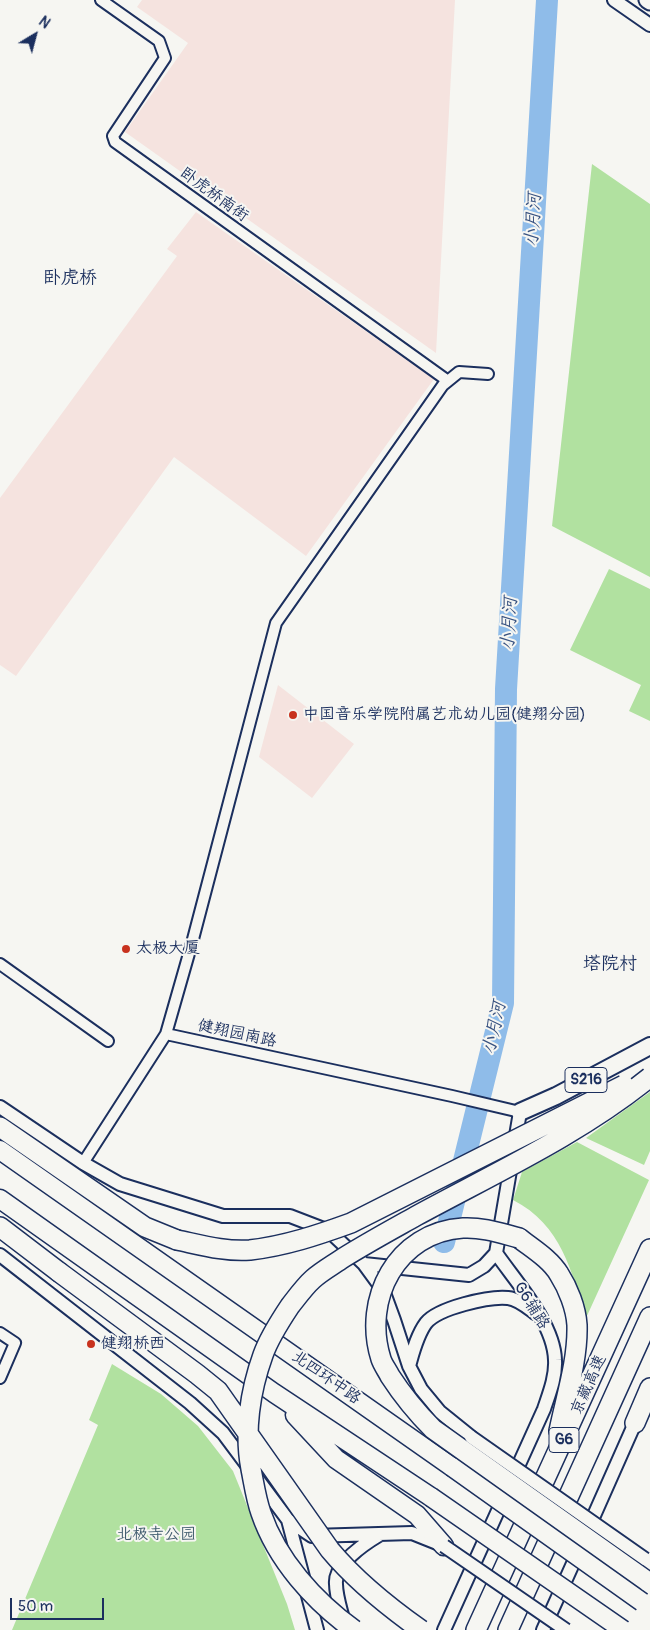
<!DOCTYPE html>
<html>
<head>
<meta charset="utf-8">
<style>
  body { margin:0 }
  #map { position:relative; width:650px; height:1630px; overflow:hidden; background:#f6f6f2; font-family:Pangolin,sans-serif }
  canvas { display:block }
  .north { position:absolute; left:10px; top:10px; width:50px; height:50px; -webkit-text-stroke:4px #f6f6f2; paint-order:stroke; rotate:37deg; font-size:14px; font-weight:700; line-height:20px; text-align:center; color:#1b2f5e }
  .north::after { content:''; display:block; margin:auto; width:18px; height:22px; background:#1b2f5e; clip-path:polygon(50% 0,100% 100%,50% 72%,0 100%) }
  .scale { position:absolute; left:10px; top:1598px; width:94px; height:22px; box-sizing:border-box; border:2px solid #1b2f5e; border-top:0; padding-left:6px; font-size:15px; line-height:18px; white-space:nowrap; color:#1b2f5e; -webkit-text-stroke:4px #f6f6f2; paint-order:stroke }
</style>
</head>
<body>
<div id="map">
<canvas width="650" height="1630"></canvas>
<div class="north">N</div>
<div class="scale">50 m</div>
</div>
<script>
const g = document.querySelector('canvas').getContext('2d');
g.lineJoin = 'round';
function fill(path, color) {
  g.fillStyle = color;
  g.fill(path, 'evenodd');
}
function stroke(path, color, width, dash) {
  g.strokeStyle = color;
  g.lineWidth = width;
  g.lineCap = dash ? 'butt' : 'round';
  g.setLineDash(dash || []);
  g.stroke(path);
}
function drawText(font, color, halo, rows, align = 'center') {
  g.font = font + ' Pangolin,"LXGW WenKai TC",sans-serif';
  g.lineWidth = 4;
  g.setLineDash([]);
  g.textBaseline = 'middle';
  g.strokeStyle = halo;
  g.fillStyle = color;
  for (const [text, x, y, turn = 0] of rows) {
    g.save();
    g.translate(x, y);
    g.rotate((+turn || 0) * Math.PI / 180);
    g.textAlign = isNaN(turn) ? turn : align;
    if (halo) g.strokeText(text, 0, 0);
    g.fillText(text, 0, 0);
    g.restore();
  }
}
fill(new Path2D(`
  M142,0H455L436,353L125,132L188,43L137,7Z
  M196,212L434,379L306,556L174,457L16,676L0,665V498L177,256L167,249Z
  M278,685L354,744L312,798L259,757Z`), '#f5e3df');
fill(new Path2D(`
  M592,164L650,204V577L552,526Z
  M609,569L650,589V721L629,711L641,685L570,650Z
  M650,1092V1151L644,1165L586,1138Z
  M577,1142L649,1180L586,1318C571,1271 562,1225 513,1200L522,1172Z
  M112,1364L161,1394L198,1426L233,1471L287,1604L295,1630H12L98,1425L89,1420Z`), '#b1e1a0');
stroke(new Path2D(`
  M444,1242L503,1003L506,689L547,0`), '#8fbce9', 22);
const minor = new Path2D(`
  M101,0L159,41L165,58L113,136L115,142L448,381
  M0,964L108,1041
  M166,1034L452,1096L520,1112
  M83,1163L166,1034L192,943L276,623L443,385L459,372L488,374
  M0,1333L15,1343L0,1378`);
const tertiary = new Path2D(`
  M614,0L650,25
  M0,1107L83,1163L120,1184L223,1216H290L329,1231L364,1264L383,1290L394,1320L409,1366L421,1389L440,1412L471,1437
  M0,1255L190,1403L223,1433L288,1520L312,1536L412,1533L442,1545
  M364,1264L469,1275L484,1266L496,1253
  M409,1366C413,1352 417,1335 426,1323C438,1308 489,1296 508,1298C518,1299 527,1307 535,1313
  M288,1520L317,1630
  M588,1529L635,1423
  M344,1623C341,1610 336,1596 336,1584C334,1564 364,1544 379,1535
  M444,1630L544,1409C549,1394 556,1377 555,1360C554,1323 516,1282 496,1253L520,1112
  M543,1630L580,1548`);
const secondary = new Path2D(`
  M647,0L650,2`);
const primary = new Path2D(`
  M520,1112L556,1096L650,1046`);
const trunk = new Path2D(`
  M0,1150L452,1467
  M0,1199L274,1393L431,1497
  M295,1415L336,1459L417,1515L444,1546`);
const motorway = new Path2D(`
  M0,1127L145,1227L177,1240
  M0,1227L59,1272
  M519,1238C533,1249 550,1259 559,1274C568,1288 576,1308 577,1325C578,1360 566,1397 559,1431
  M635,1423L650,1388
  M476,1630L650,1249
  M508,1630L650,1317`);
stroke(minor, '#1b2f5e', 14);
stroke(tertiary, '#1b2f5e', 16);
stroke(secondary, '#1b2f5e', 19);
stroke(primary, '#1b2f5e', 20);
stroke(trunk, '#1b2f5e', 21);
stroke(motorway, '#1b2f5e', 22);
stroke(minor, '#f6f6f2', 10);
stroke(tertiary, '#f6f6f2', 12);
stroke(secondary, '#f6f6f2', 15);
stroke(primary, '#f6f6f2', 16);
stroke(trunk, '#f6f6f2', 18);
stroke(motorway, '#f6f6f2', 19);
const tertiaryBridge = new Path2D(`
  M471,1437L645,1559
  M444,1546L566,1630`);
const trunkBridge = new Path2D(`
  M452,1467L642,1602
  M431,1497L623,1630`);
const motorwayBridge = new Path2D(`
  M519,1238C500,1233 483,1227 463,1228C397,1232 362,1299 381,1359C383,1365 387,1370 390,1376C403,1396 416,1412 433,1429L647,1581
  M177,1240C201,1245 226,1252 250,1250C285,1246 318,1235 351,1223L624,1085
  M59,1272L197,1374L218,1391L330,1550C356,1581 387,1606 421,1630
  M354,1630C314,1601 277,1560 261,1513C256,1499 254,1484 251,1469C244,1432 250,1391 263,1355C269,1338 280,1321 290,1306C297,1297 305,1286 313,1279C322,1271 333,1265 343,1258C367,1243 391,1230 416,1216C495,1173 580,1134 650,1077`);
stroke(tertiaryBridge, '#1b2f5e', 16, []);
stroke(trunkBridge, '#1b2f5e', 21, []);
stroke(motorwayBridge, '#1b2f5e', 22, []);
stroke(tertiaryBridge, '#f6f6f2', 12);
stroke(trunkBridge, '#f6f6f2', 18);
stroke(motorwayBridge, '#f6f6f2', 19);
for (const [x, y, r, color] of [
  [293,715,5,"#c8321e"],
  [126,949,5,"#c8321e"],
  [91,1344,5,"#c8321e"]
]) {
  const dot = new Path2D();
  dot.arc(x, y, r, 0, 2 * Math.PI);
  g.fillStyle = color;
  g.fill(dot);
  stroke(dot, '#f6f6f2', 2);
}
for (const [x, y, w] of [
  [586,1080,42],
  [564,1440,30]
]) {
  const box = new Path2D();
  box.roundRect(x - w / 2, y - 12.5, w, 25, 4);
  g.fillStyle = '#f6f6f2';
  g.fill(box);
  stroke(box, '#1b2f5e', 1);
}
drawText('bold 15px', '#1b2f5e', null, [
  ["S216",586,1080],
  ["G6",564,1440]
]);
drawText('16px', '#1b2f5e', '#f6f6f2', [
  ["卧虎桥南街",214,195,36],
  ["健翔园南路",237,1034,12],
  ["G6辅路",531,1306,58],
  ["北四环中路",326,1378,35],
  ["京藏高速",589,1385,-66]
]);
drawText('16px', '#1b2f5e', '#f6f6f2', [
  ["中国音乐学院附属艺术幼儿园(健翔分园)",303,715],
  ["太极大厦",136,949],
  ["健翔桥西",101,1344]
], 'left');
drawText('16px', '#405c6e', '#f6f6f2', [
  ["北极寺公园",156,1535]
]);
drawText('italic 18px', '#385281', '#f6f6f2', [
  ["小月河",534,220,-87],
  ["小月河",510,624,-87],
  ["小月河",495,1028,-78]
]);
drawText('18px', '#1b2f5e', '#f6f6f2', [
  ["卧虎桥",70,278],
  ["塔院村",610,964]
]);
</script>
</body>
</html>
